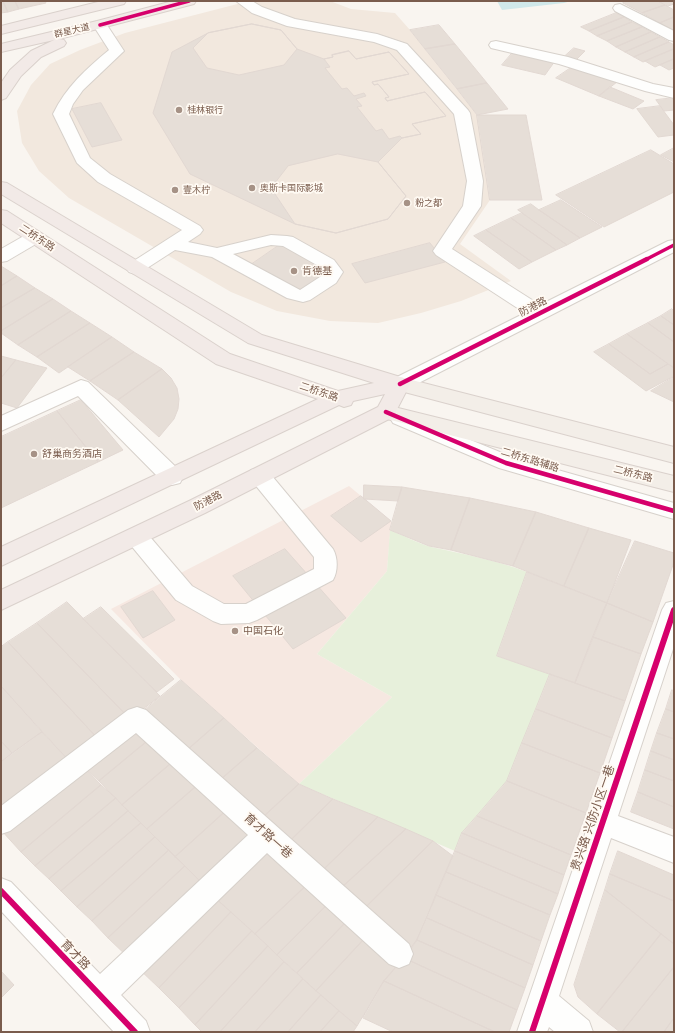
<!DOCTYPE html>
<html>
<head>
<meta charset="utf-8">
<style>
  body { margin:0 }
  #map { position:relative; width:675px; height:1033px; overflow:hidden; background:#f9f5f0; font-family:Montserrat,sans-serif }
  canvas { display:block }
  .frame { position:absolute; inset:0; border:2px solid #7a5c4d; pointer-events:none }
</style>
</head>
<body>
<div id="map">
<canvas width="675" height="1033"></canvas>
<div class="frame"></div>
</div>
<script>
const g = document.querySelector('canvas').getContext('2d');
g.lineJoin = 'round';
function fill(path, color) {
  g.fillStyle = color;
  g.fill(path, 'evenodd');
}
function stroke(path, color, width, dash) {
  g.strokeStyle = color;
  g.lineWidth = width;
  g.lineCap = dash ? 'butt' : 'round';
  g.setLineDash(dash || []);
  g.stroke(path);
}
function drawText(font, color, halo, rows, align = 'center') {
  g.font = font + ' Montserrat,"Noto Sans SC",sans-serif';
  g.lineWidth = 3.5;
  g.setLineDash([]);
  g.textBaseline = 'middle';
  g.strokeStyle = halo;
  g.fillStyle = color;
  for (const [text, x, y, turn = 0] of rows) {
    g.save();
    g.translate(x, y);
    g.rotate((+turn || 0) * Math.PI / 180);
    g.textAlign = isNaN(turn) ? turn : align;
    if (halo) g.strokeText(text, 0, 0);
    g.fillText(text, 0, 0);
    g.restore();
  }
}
fill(new Path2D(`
  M249,1H330L351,9L395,13L410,30L477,115L490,200L460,244L511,281L461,301L421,313L378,323L330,321L277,311L231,292L69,198L39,171L22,143L17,111L31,85L50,64L80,50L125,33Z`), '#f2e8de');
fill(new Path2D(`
  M349,486L391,521L387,571L317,654L392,697L299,784L181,680L111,609Z`), '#f6e8e1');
fill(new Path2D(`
  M390,530C403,535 417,543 431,547C463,554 496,560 527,572L497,656L550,674L507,781L462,833L455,851L299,784L392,697L317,654L387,571Z`), '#e7f0db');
fill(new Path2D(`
  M497,1H571L564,3L502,10Z`), '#d0e8ea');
const building = new Path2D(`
  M1,1H3L8,12L1,13Z
  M3,1H15L19,9L8,12Z
  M15,1H45L46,3L19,9Z
  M627,1H658L665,5L642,13L623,3Z
  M659,1H674V4L668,6Z
  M665,5L674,10V17L660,23L642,13Z
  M616,13L624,17L589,31L581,27Z
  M624,17L632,22L597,36L589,31Z
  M674,17V31L660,23Z
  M632,22L642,27L607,41L597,36Z
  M252,24L281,30L297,49L324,59L333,57L332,55L349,51L356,59L389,52L409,74L372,82L374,85L378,84L389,97L385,98L387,101L425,92L446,116L412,124L421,134L402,138L378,162L406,196L388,219L336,233L295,224L190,174L153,113L172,52L208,33Z
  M252,24L281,30L297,49L284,65L239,75L207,68L193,48L208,33Z
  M439,25L455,44L425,49L410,30Z
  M642,27L651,32L616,47L607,41Z
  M651,32L660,37L625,52L616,47Z
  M660,37L669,42L634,57L625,52Z
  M669,42L674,45V49L643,62L634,57Z
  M455,44L487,83L457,89L425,49Z
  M574,48L585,51L575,61L564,57Z
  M674,49V59L655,67L645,61Z
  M349,51L356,59L389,52L409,74L372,82L374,85L378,84L389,97L385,98L387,101L425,92L446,116L412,124L421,134L402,138L400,136L389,139L382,129L376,131L357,107L362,106L356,99L366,96L364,93L354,96L347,88L342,89L325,68L330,67L324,59L333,57L332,55Z
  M514,51L555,61L545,75L502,65Z
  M674,59V68L669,70L660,65Z
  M575,65L617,82L599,96L556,78Z
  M487,83L508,109L477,115L457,89Z
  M610,87L644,101L633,109L599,96Z
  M674,98V110L664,111L656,100Z
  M101,103L122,140L92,147L72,109Z
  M660,106L674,125V135L658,137L637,109Z
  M477,115H526L542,200H490Z
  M674,148V162L661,155Z
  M651,150L674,164V192L604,227L556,195Z
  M338,154L378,162L406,196L388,219L336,233L295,224L271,188L288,166Z
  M561,200L602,227L580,238L539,210Z
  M531,204L539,210L580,238L567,245L518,210Z
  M522,213L567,245L556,250L511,218Z
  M511,218L556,250L532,262L486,230Z
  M486,230L532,262L519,269L474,236Z
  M430,243L445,262L365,283L352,264Z
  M281,244L323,267L326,274L301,292L252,264Z
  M1,266L17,276L1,286Z
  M17,276L35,288L1,308V286Z
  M35,288L53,299L1,331V308Z
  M53,299L71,311L18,345L1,333V331Z
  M672,309L674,311V325L661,316Z
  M71,311L90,323L37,357L18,345Z
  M661,316L674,325V342L648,323Z
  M90,323L112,337L59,373L37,357Z
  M648,323L674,342V368L627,334Z
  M627,334L668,364L650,374L609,344Z
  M112,337L134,352L90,381L68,367Z
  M609,344L650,374L668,364L674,368V376L646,391L594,352Z
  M134,352L162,369L118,400L90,381Z
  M1,356L16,360L1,378Z
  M16,360L47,368L17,408L1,403V378Z
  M162,369L171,378L177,388L179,399L178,409L174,419L159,437L118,400Z
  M674,377V402L651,391Z
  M81,400L123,450L98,462L57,411Z
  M57,411L98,462L1,508V437Z
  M364,485L402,487L398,501L364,499Z
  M402,487L470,498L451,550L429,546L390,530Z
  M361,496L391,521L361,542L331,516Z
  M470,498L536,512L513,566L451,550Z
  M536,512L589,528L564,586L513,566Z
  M589,528L631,540L607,603L564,586Z
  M635,541L674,553V562L653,622L607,603Z
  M285,549L346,618L293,649L233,576Z
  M527,572L607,603L575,683L497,656Z
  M153,591L175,620L143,638L121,607Z
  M67,602L160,696L130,719L37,623Z
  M607,603L653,622L641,654L593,637Z
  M101,607L174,679L157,692L83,619Z
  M37,623L130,719L100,741L8,642Z
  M593,637L641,654L625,701L575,683Z
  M8,642L100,741L71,763L1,686V647Z
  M550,674L625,701L612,738L536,709Z
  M181,680L224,718L185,752L142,712Z
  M1,686L42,732L12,753L1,741Z
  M672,690L674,691V712L666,709Z
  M536,709L612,738L600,773L522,743Z
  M666,709L674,712V739L657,733Z
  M224,718L257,748L218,782L185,752Z
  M134,723L151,738L99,781L82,765Z
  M42,732L71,763L1,815V762Z
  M657,733L674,739V760L651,751Z
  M151,738L175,760L122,805L99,781Z
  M1,741L12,753L1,762Z
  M522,743L600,773L586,813L507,781Z
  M257,748L299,784L260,820L218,782Z
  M651,751L674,760V781L645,770Z
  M175,760L200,783L147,829L122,805Z
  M82,765L101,785L21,852L1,830Z
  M645,770L674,781V807L638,792Z
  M507,781L586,813L571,855L477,816Z
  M200,783L228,809L175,857L147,829Z
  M299,784L333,799L287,844L260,820Z
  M101,785L116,798L35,866L21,852Z
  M638,792L674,807V829L631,812Z
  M116,798L128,811L49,879L35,866Z
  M333,799L378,817L320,873L287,844Z
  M228,809L256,836L204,885L175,857Z
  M128,811L141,823L61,891L49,879Z
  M477,816L571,855L564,875L462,833Z
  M378,817L406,829L339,890L320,873Z
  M141,823L155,837L77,907L61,891Z
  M406,829L433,841L362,911L339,890Z
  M462,833L564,875L558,894L455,851Z
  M155,837L169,850L92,921L77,907Z
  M433,841L453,856L417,940L409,952L362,911Z
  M269,846L309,883L255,934L212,895Z
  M169,850L185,866L108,938L92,921Z
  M455,851L558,894L550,915L446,872Z
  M618,851L674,875V901L610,874Z
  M185,866L204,885L130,959L108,938Z
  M446,872L550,915L541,941L436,895Z
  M610,874L674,901V944L605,890Z
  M309,883L330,902L277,955L255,934Z
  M605,890L661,934L597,1014L578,997L574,985Z
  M212,895L231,912L159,988L137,967Z
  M436,895L541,941L533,965L427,918Z
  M330,902L349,919L297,973L277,955Z
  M231,912L252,931L179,1008L159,988Z
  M427,918L533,965L525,988L417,940Z
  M349,919L367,936L316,991L297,973Z
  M252,931L268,946L195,1025L179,1008Z
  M661,934L674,944V967L622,1032H620L597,1014Z
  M367,936L399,964L384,981L357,1026L316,991Z
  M417,940L525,988L517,1010L404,958Z
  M268,946L284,962L220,1032H202L195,1025Z
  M404,958L517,1010L509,1032H495L384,981Z
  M284,962L303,979L255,1032H220Z
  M674,967V1018L664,1032H622Z
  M1,971L14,985L1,998Z
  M303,979L321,995L288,1032H255Z
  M384,981L495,1032H393L363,1018Z
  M321,995L339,1011L320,1032H288Z
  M339,1011L357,1026L353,1032H320Z
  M674,1018V1032H664Z`);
fill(building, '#e6ded7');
stroke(building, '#e2d8d2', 1);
const minor = new Path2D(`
  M236,1H252L262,7L295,19L377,34L407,44L468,110L470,113L483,181L481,206L452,249L540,305L668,241L674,240V252L407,389L400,391L393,389L390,384L393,379L525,313L436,255L433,251L463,206L467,181L454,114L397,50L374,42L287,26L252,13Z
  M620,4L674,31V41L669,40L615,11L613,8L615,5Z
  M100,21L105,22L124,51L83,90L73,104L69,114L90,158L110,174L200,226L203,230L200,234L188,242L217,248L271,235L287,236L293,237L334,260L343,272L336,283L310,300L303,302L287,298L212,257L175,250L141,272L135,274L129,272L126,268L129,264L182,230L98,182L77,163L53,114C66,87 86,69 109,50L93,25L95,22ZM271,245L283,246L322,268L325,272L323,275L300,290L233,254Z
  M496,41L568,57L653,84L674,88V98L645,91L559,64L491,48L489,45L491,42Z
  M35,232L41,233L44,237L41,241L7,261L1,262V249L29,233Z
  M81,380L88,382L180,471L183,477L180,483L172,485L164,483L78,396L1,431V416Z
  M400,411L512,457L674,503V519L499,468L393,423L390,418L393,413Z
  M259,468L267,470L333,549C338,558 338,571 333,580L257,620L249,623L221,624L213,621L176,600L129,543L126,537L129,531L137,528L145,531L192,586L224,604H246L314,569V557L248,476L251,470Z
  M674,601V646L618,816L674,837V863L611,838L559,996L589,1021L593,1032H555L549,1027L547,1032H517L662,610L666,603Z
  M137,707L146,710L409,944L413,954L409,964L399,968L389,964L267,853L121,995L146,1021L150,1032H114L1,911V878L11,882L100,974L248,835L136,733L10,831L1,834V806L128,710Z`);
const major = new Path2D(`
  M400,377L674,447V463L393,389L390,384L393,379Z
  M386,405L674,476V492L379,417L376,412L379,407Z`);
const highway = new Path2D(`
  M102,1H126L124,4L1,34V26Z
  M173,1H196L194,4L59,39L64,40L66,43L64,46L41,57L21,76L6,98L1,100V83L10,70L31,51L54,40L1,52V44L97,21Z
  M1,182L7,183L262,335L407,379L410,384L393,417L205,513L1,610V590L189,501L378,407L385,394L353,401L351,405L344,407L339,405L1,566V547L318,399L216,364L1,223V210L7,211L230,354L338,391L374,383L248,343L1,194Z`);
stroke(minor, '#d7d1cb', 2);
stroke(major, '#dad1cc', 2);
stroke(highway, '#dad1cc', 2);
fill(minor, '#fefefd');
fill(major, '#f3eee8');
fill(highway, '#f2eae7');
stroke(new Path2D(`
  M100,25L189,1
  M645,260L674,245`), '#d6006c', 3.5);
stroke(new Path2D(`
  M400,384L647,259
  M386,412L506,463L674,511`), '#d6006c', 4.5);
stroke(new Path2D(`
  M1,891L135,1032
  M532,1032L674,610`), '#d6006c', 6);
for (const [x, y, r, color] of [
  [179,110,4,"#a69286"],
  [252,188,4,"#a69286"],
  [175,190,4,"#a69286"],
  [407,203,4,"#a69286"],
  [294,271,4,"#a69286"],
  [34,454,4,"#a69286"],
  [235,631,4,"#a69286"]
]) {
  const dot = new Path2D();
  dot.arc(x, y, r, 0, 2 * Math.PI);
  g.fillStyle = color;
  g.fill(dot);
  stroke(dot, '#fffaf3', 1.5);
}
drawText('9px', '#7a5c4d', '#fffaf3', [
  ["群星大道",72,31,-13]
]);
drawText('9px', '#7a5c4d', '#fffaf3', [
  ["桂林银行",187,110],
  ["奥斯卡国际影城",260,188],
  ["壹木柠",183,190],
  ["粉之都",415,203]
], 'left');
drawText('10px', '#7a5c4d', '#fffaf3', [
  ["二桥东路",37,238,33],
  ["防港路",533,307,-27],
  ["二桥东路",319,392,18],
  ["二桥东路辅路",530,460,17],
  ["二桥东路",633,474,14],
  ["防港路",208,501,-27]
]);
drawText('10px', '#7a5c4d', '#fffaf3', [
  ["肯德基",302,271],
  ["舒巢商务酒店",42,454],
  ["中国石化",243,631]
], 'left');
drawText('12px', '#7a5c4d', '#fffaf3', [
  ["贵兴路 兴防小区一巷",593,818,-71],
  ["育才路一巷",268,836,42],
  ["育才路",75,955,46]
]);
</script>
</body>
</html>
